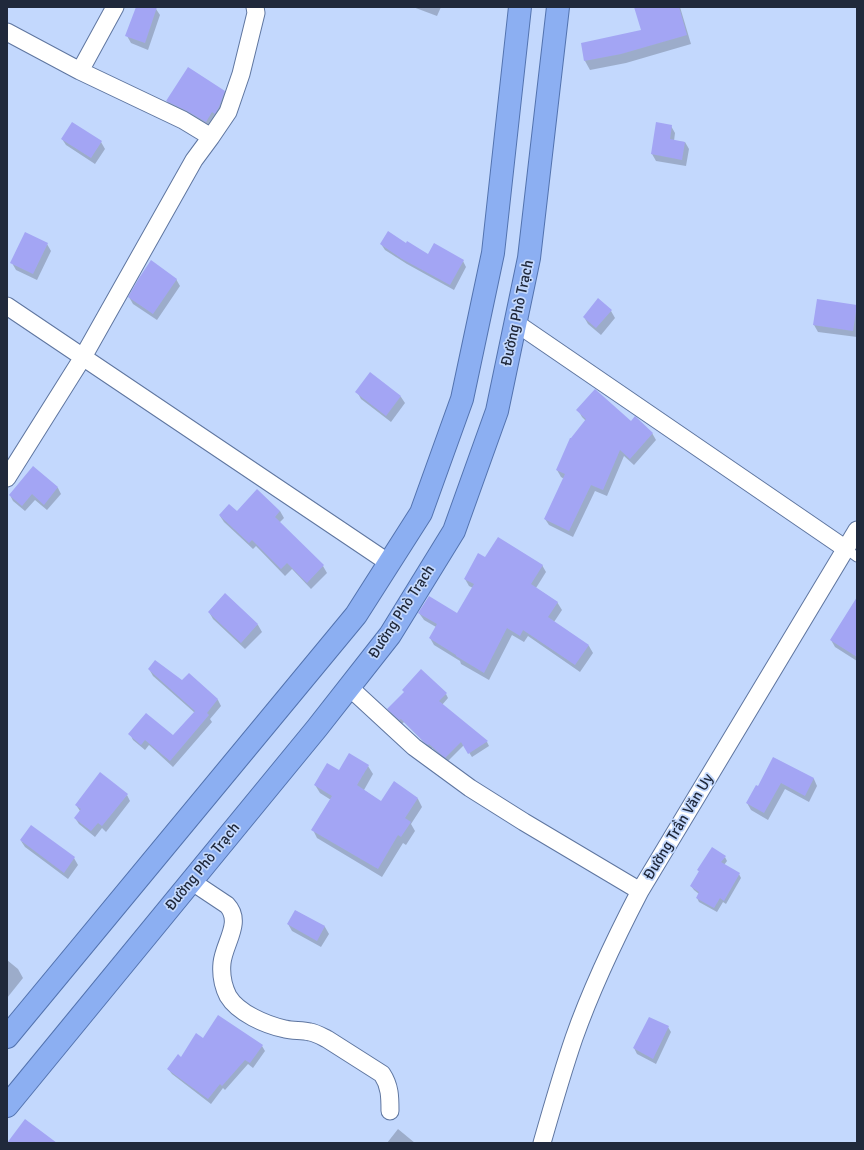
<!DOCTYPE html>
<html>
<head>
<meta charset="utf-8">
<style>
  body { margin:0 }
  #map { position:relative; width:864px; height:1150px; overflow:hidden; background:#c3d8fd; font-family:Signika,sans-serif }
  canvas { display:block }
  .frame { position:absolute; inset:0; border:8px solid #20293b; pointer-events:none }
</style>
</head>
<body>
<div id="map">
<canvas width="864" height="1150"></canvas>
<div class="frame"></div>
</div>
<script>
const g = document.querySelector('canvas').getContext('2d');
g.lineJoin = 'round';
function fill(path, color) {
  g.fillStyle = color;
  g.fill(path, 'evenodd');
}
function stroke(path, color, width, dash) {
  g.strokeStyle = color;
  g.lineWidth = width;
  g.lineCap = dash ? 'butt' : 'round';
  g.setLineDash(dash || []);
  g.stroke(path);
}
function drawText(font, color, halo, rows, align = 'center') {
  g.font = font + ' Signika,sans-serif';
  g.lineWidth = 3.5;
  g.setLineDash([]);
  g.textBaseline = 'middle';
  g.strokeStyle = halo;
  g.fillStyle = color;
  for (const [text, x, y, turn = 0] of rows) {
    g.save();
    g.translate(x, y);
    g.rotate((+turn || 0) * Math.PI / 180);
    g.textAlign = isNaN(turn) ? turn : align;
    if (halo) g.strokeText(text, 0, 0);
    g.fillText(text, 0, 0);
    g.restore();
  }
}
fill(new Path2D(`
  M137,7H152L156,9L160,15L148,50L131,43L127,36Z
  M413,7H441L437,16Z
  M645,7H680L691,44L626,63L590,70L585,61L582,44L642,31Z
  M224,91L230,102L212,132L173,111L167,101Z
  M671,126L675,133L674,141L685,142L689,149L686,166L656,161L652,154Z
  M62,139L101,142L105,149L95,164L66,145Z
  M47,244L51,251L37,280L16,270L12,263Z
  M381,244L429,255L463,261L466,267L454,290L407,264L385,250Z
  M176,279L180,286L157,320L133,304L129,297Z
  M599,300L611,311L615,318L601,335L588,324L584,317Z
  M856,306L857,337L818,332L814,325Z
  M371,374L401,397L405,403L391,422L361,399L357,392Z
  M578,410L631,422L652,433L656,440L634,465L624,456L607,496L595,491L573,537L549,525L545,519L564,479L561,477L557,470L586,421L582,417Z
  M33,468L58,488L61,494L47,510L35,500L25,511L13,501L10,495Z
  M280,511L284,518L279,523L323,566L327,573L311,589L292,569L285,576L256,546L253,549L224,522L220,516L237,512Z
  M485,559L542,565L546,572L536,588L557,602L562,610L554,622L589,646L593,653L580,672L528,636L524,642L512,635L489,680L461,664L460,661L434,645L430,638L436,627L424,620L419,613L458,614L473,588L469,586L465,579Z
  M225,594L258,625L262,632L245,649L213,619L209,612Z
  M857,599V661L835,647L831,640Z
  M149,669L182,682L189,674L218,700L221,706L210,719L212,722L173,767L149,745L145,750L133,740L130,734L173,737L195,713L153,676Z
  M446,694L448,698L442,705L487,742L489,746L472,757L464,745L448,761L432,748L431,749L404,722L402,724L391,713L388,709Z
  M774,758L814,779L817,786L809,802L785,789L768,820L751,810L747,803L759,788Z
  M368,766L373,774L364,790L381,802L394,783L418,799L422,807L411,824L415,831L406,845L403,843L382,877L317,838L313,830L331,800L320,793L315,785L339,772Z
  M127,795L130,801L106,832L102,828L95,837L79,824L75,818L80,811L76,805Z
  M21,841L74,858L78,865L68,879L25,847Z
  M725,857L727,861L724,865L739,874L741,878L726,904L723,902L717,912L699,902L697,898L699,894L694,890L691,886L700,873L698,870Z
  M296,911L325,927L329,934L321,947L292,931L288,924Z
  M7,960L18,969L23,978L7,998Z
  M668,1027L671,1032L656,1064L637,1054L634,1048Z
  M203,1039L262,1046L265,1051L253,1068L248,1064L225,1090L223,1088L211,1104L172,1074L168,1069Z
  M398,1129L415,1143H387Z`), '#0003');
fill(new Path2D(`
  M136,7H157L145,43L125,36Z
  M634,7H679L687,35L621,54L584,61L581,43L641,30Z
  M188,67L225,91L219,107L215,114L212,112L206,122L187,111L166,101Z
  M72,122L102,141L91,158L61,139Z
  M656,122L672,125L670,139L685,142L682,160L651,154Z
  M388,231L406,243L407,241L428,254L434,243L464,260L450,285L402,259L380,244Z
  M25,232L48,243L33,274L10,263Z
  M151,260L177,279L153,314L128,297L139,278Z
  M598,298L612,310L596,328L583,317Z
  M817,299L857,305L853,331L813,325Z
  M370,372L401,396L386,416L355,392Z
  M595,389L631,421L635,416L653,433L630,459L620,450L603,490L591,485L569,531L544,519L565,474L556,470L570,438H571L586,419L576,410Z
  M33,466L58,487L44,505L32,494L22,506L9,495Z
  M257,489L280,511L275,517L324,565L307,583L287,563L281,569L252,540L249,543L219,515L229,504L237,511Z
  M498,537L543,565L531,584L558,602L548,617L589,645L575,665L523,630L520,636L507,628L484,673L456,656V655L429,638L437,624L418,613L429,596L457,613L474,584L464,579L478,553L485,557Z
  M225,593L258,624L241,643L208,612Z
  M857,597V657L830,640Z
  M155,660L182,680L189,673L218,699L207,713L209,715L170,761L145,740L141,745L128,734L146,713L173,735L195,711L148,669Z
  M421,669L447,693L439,701L488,741L468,754L461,742L445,758L429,744L428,745L425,743L401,719L399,720L387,709L404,692L402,690Z
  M349,753L369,765L357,785L381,801L394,781L418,798L405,818L411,822L401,837L398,835L378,869L311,830L332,796L314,785L327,763L339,770Z
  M773,757L814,778L805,796L781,783L764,813L746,803L756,785L758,786Z
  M100,772L128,794L102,826L98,823L91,831L74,818L81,809L75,805Z
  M31,825L75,857L64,873L20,840Z
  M712,847L726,856L721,862L740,873L724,901L720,898L714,908L696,898L699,892L690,886L699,871L697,870Z
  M295,910L325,926L317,941L287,924Z
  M218,1015L263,1045L250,1063L245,1060L222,1086L220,1084L208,1099L167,1069L178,1054L181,1057L196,1033L203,1038Z
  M649,1017L669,1026L653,1059L633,1048Z
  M25,1119L57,1143H7Z`), '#a3a5f4');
const service = new Path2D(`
  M846,549L857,557`);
const minor = new Path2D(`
  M7,32L80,71L183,120L211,137
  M80,71L115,7
  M7,306L389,563
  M516,323L846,549
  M7,478L83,357L194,160L211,137L228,112L241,74L256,13L255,7
  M349,687L414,747L470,788L524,822L640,891
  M191,881L227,905C243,922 224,943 222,963C221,973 223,986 228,996C238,1013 266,1025 285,1029C293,1031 302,1030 310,1032C316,1033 321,1036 327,1039L382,1074C390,1086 390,1097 390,1111
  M542,1143C552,1108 562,1073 574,1038C592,987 615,939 640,891L857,530`);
const trunk = new Path2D(`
  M7,1037L356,615L421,513L462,399L493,253L520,7
  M7,1106L317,728L390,635L454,531L497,411L529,258L558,7`);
stroke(service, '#5f76a0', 11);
stroke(minor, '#5f76a0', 19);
stroke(trunk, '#5373af', 24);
stroke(service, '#fff', 9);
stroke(minor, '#fff', 17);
stroke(trunk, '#8caff2', 22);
drawText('15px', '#20293b', '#c3d8fd', [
  ["Đường Phò Trạch",518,313,-78],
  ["Đường Phò Trạch",402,612,-57],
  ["Đường Trần Văn Uy",679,827,-59],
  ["Đường Phò Trạch",203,867,-51]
]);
</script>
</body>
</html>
